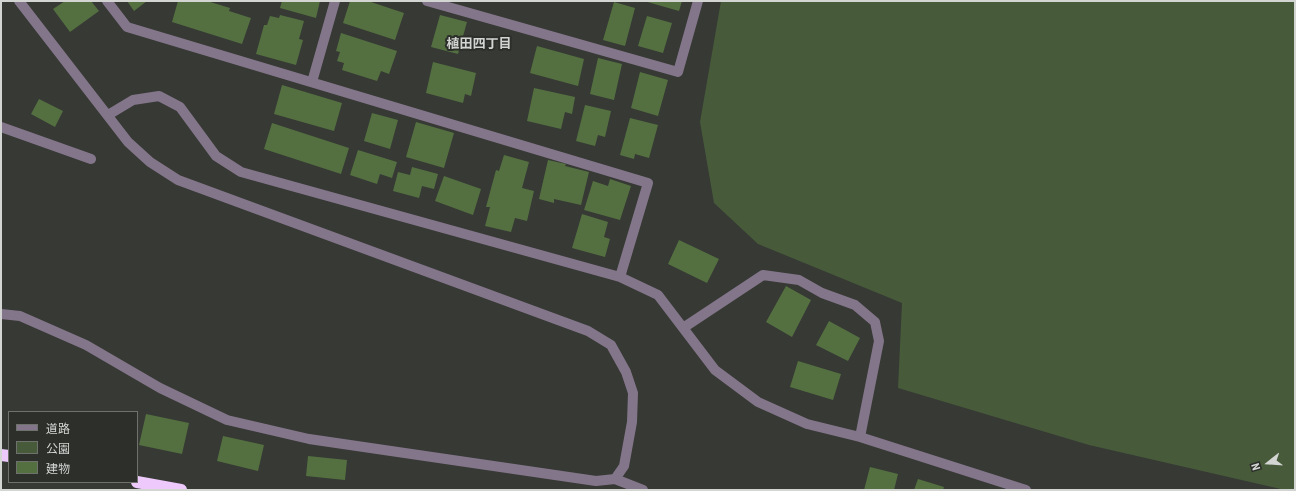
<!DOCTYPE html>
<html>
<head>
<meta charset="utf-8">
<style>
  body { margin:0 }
  #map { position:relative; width:1296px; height:491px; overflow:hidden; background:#363934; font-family:"Roboto Condensed","Noto Sans JP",sans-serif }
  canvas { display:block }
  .frame { position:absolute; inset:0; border:2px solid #d3d5d2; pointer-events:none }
  .legend { position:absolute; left:8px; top:411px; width:130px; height:72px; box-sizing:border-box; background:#2c2f2a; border:1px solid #6f716d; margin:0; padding:5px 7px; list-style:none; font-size:12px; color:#d3d5d2 }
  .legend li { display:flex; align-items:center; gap:8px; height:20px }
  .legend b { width:20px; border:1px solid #6f716d }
  .north { position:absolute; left:1248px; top:443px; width:40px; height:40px; -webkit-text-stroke:3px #2c2f2a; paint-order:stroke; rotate:253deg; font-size:11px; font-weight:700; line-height:16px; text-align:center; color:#d3d5d2 }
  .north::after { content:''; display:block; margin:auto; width:14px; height:18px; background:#d3d5d2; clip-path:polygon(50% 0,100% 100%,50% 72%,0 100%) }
</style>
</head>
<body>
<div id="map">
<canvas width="1296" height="491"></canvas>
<div class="frame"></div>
<ul class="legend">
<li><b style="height:5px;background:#84768a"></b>道路</li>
<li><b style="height:11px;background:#475a3a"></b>公園</li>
<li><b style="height:11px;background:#547040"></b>建物</li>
</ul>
<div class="north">N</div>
</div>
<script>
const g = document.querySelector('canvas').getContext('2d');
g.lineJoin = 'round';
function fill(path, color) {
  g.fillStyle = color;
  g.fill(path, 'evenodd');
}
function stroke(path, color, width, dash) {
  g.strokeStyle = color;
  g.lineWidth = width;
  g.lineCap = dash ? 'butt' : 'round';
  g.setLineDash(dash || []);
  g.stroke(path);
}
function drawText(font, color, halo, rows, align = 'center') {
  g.font = font + ' "Roboto Condensed","Noto Sans JP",sans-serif';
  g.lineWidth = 4;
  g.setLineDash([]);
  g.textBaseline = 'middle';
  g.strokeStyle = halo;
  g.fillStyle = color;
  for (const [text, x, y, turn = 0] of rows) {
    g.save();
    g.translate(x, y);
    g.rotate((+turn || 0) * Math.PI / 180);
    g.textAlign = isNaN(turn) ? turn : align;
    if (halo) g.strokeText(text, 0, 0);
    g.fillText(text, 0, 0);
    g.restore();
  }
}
fill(new Path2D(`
  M721,1H1295V490H1285L1089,445L898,388L902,303L758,244L714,203L700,122Z`), '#475a3a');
fill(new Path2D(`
  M65,1H91L99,11L70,32L53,9Z
  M127,1H147L134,11Z
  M178,1H207L230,8L229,11L251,18L242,44L172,22Z
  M282,1H320L316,18L280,8Z
  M350,1H368L404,13L395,40L343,23Z
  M644,1H682L679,11Z
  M614,2L635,8L625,46L603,40Z
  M280,15L304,21L299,39L303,40L296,65L256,54L264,25H267L270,16L279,18Z
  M440,15L467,22L458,54L431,47Z
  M647,16L672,23L663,53L638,46Z
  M341,33L397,51L389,74L381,71L377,81L342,70L344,63L337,61L340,52L336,51Z
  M537,46L584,59L578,86L530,73Z
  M598,58L622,64L614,100L590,94Z
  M433,62L476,73L471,96L465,94L463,103L426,93Z
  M640,72L668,80L658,116L631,108Z
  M282,85L342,103L334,131L274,114Z
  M534,88L575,97L572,114L565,112L561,129L527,121Z
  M39,99L63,111L55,127L31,114Z
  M585,105L611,111L605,137L598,135L595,146L576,141Z
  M372,113L398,120L390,149L364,141Z
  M630,118L658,125L649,158L635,154L634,159L620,155Z
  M416,122L454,133L444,168L406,157Z
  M272,123L349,148L341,174L264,149Z
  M358,150L397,162L392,178L380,174L377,184L350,175Z
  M504,155L529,162L522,188L534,191L527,221L515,218L511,232L485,226L490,207H486L496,170L499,171Z
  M548,160L566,164L565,166L589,172L581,205L554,199V203L539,199Z
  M412,167L438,174L434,189L422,186L419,198L393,191L398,172L410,175Z
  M444,176L481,189L473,215L435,201Z
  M610,179L631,186L620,220L584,210L593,181L608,186Z
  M582,214L608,222L604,237L610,239L605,257L572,248Z
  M679,240L719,259L707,283L668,264Z
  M786,286L811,300L792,337L766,322Z
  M829,321L860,338L848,361L816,345Z
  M798,361L841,374L833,400L790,387Z
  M146,414L189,423L182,454L139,445Z
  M223,436L264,445L258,471L217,461Z
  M308,456L347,460L345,480L306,476Z
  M870,467L898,474L894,490H864Z
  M918,479L944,487L943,490H914Z`), '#547040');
stroke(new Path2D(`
  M19,1L128,142L150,162L178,180L588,331L611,345L626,372L633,393L632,422L624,466L615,479
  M107,1L127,27L648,183L620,277
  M427,1L678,72L698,1
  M312,82L335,1
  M108,115L133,100L159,96L180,107L216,156L241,172L620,277L658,295L715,370L758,402L807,424L860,437L1026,490
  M1,127L91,159
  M1,314L20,316L86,345L160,388L227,420L309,439L596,481L615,479L643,490
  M683,328L763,275L799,280L822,293L855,305L875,322L879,341L860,437`), '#84768a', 10);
stroke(new Path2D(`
  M1,455L9,456
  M137,482L181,490`), '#eecafc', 12);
drawText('bold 13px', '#d3d5d2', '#2c2f2a', [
  ["植田四丁目",479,45]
]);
</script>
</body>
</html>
